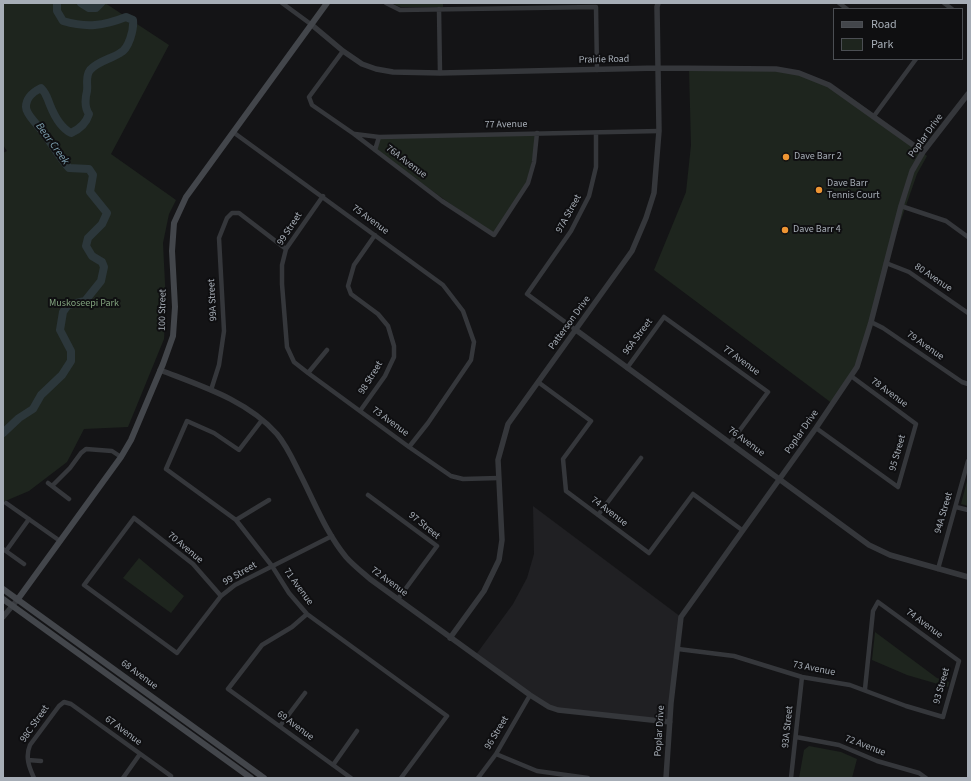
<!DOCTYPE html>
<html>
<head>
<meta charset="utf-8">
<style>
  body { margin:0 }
  #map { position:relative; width:971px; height:781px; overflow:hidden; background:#141416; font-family:"Source Sans 3",sans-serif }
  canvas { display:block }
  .frame { position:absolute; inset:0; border:4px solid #a6adb6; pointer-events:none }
  .legend { position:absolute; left:833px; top:8px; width:130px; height:52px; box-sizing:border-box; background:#0f0f11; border:1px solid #4b4e53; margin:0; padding:5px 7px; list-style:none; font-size:12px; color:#a6adb6 }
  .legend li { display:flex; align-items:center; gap:8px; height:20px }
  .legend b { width:20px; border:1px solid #4b4e53 }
</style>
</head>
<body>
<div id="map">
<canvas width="971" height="781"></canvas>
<div class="frame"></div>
<ul class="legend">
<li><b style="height:5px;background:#43464b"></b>Road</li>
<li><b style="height:11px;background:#1e251e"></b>Park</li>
</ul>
</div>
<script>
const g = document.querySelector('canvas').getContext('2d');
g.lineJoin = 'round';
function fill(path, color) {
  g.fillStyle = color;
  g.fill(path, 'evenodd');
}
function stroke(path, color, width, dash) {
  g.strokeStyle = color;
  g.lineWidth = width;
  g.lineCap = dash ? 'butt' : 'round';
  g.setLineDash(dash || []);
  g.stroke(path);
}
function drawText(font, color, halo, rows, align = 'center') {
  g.font = font + ' "Source Sans 3",sans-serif';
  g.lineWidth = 4;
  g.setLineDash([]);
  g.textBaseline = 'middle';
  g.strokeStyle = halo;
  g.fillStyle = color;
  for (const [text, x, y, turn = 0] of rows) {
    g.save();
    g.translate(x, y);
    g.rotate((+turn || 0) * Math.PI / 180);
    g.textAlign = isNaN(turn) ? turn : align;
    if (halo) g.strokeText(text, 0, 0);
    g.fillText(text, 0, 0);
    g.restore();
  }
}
fill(new Path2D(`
  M533,506L681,617L670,722L549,707L475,656L513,604L527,578L534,554Z`), '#202023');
fill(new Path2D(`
  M3,3H105L169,45L111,154L176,200L169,214L163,243L166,304L164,339L128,427L84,429L67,462L29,491L3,502V153L7,151L3,145Z
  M391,3H443V7H401Z
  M689,69H778L805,76L845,93L877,116L927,156L917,174L886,263L857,367L833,404L654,270L686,192L691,145Z
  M537,133L528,183L494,235L375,150L379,137Z
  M968,477V506L961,504Z
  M139,558L184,596L171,613L123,578Z
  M875,632L937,678L949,682L948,687L907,675L872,660Z
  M809,746L841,752L857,759L852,778H799L804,750Z`), '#1e251e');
stroke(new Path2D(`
  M81,3L89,8H96L101,3
  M3,433L19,418L33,409L41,395L62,375L71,361V351L60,330L63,312L68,305L85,301L101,281L104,267L102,262L92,256L86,246L88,238L102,224L107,213L90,192L93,175L89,169L69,168C57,155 49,138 37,125C33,120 26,113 26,107C26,97 33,92 41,88C47,94 47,98 50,105C54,115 61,128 71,133C80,129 86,124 89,114C84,107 85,99 87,91C88,83 85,77 90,70C98,61 111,59 120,53C129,49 134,29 133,20L126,17C103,26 87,28 63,21L57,11V3`), '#2c373b', 8);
stroke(new Path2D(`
  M282,3L312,25
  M386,3L400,10L596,7L597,70
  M839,3L847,9
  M944,3L952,9
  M439,9L440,73
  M343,51L309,97L312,105L354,134L442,201L494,235L528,183L534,162L537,133
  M874,116L916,59
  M233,132L443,285L463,311L474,342L471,360L428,423L409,447
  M355,134L379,137L659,131
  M375,150L379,137
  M323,196L286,249L282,265V284L287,347L294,362L308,373L409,447L451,476L463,479L499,478
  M901,206L946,221L968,237
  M886,263L909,272L968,313
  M871,322L883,328L962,382L968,384
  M576,330L527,294L571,231L589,196L596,167V133
  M627,368L664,317L768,392L731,442
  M308,373L327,350
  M538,382L591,421L563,459L566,491L649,553L693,494L742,530
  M211,390L219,365L224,331L219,238L227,218L232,213H239L286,249
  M360,411L385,376L394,357V346L388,326L378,314L351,294L348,286L354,265L375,235
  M262,420L239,450L214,433L187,421L166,469L236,520L272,566L289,593L307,614L447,716L401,778
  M816,428L898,487L916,424L851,376
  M48,483L69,499
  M52,486L70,468L81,453L86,449L112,451L121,457
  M368,495L437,546L398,599
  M6,503L60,541
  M956,507L968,510
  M598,515L641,458
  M236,520L269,500
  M3,549L24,564
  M6,551L29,519
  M938,569L968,461
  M221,596L193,564L134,518L84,585L177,653L221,596L235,585L332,536
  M307,614L292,627L262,645L228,689L351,778
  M678,649L734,656L802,677L850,685L906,706L943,717L959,661L878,602L873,611L865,689
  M280,726L305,693
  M796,737L839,745L877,761L919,773L926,778
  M496,754L537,771L588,778
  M28,760L41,761
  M333,765L357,731
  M34,778C29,767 25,757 30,745L59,706L64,702L71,704L171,776
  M123,778L140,754
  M478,778L496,754L530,695
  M791,778L802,677`), '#35373b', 4.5);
stroke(new Path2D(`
  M312,25L343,51L362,64L376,69L393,72L440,73L658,68L776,69L799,73L829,85L923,152
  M576,330L869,545L890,555L968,577
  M160,370C201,386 247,400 277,434C287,446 293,460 300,474C314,501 326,533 346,557C353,565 362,572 370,579L530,695L549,707L558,710L670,722
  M3,617L18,599
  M450,638L484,591L499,560L502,540L498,460L508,424L632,251L646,218L654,193L659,131L657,7L658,3
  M666,778L671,703L681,617L816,428L857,367L871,322L901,206L912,171L923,152L968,94`), '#35373b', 5.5);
stroke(new Path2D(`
  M3,589L264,778
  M3,599L251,778
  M18,599L121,457L131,440L163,364L173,336L175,307L172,251L174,223L186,197L327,3`), '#43464b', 6);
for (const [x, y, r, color] of [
  [786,157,4,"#ee9533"],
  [819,190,4,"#ee9533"],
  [785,230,4,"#ee9533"]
]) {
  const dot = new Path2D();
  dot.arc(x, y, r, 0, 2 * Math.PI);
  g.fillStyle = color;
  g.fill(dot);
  stroke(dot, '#0f0f11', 1.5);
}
drawText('10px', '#a6adb6', '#0f0f11', [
  ["Prairie Road",604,60,-1],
  ["77 Avenue",506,125,-1],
  ["Poplar Drive",926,136,-54],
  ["76A Avenue",406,162,37],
  ["97A Street",569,214,-61],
  ["75 Avenue",370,220,36],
  ["99 Street",290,229,-57],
  ["80 Avenue",933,278,34],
  ["99A Street",213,300,-93],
  ["100 Street",163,310,-89],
  ["Patterson Drive",570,323,-54],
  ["96A Street",638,337,-53],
  ["79 Avenue",925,346,35],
  ["77 Avenue",741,361,36],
  ["98 Street",371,378,-58],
  ["78 Avenue",889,393,36],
  ["73 Avenue",390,422,36],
  ["Poplar Drive",802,432,-55],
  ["76 Avenue",746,442,36],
  ["95 Street",898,453,-74],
  ["74 Avenue",609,512,37],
  ["94A Street",944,513,-74],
  ["97 Street",424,526,39],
  ["70 Avenue",185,548,40],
  ["99 Street",240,574,-30],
  ["72 Avenue",389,582,36],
  ["71 Avenue",298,587,54],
  ["74 Avenue",924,624,36],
  ["73 Avenue",814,669,11],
  ["68 Avenue",139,675,36],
  ["93 Street",942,686,-74],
  ["98C Street",35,724,-55],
  ["69 Avenue",295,726,36],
  ["93A Street",788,727,-84],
  ["67 Avenue",123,731,36],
  ["Poplar Drive",660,731,-86],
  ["96 Street",497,733,-59],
  ["72 Avenue",865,746,21]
]);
drawText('10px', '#a6adb6', '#0f0f11', [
  ["Dave Barr 2",794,157],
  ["Dave Barr",827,184],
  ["Tennis Court",827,196],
  ["Dave Barr 4",793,230]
], 'left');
drawText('10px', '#80a17d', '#0f0f11', [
  ["Muskoseepi Park",84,304]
]);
drawText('italic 11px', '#7da0b0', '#0f0f11', [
  ["Bear Creek",52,144,54]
]);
</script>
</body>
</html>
